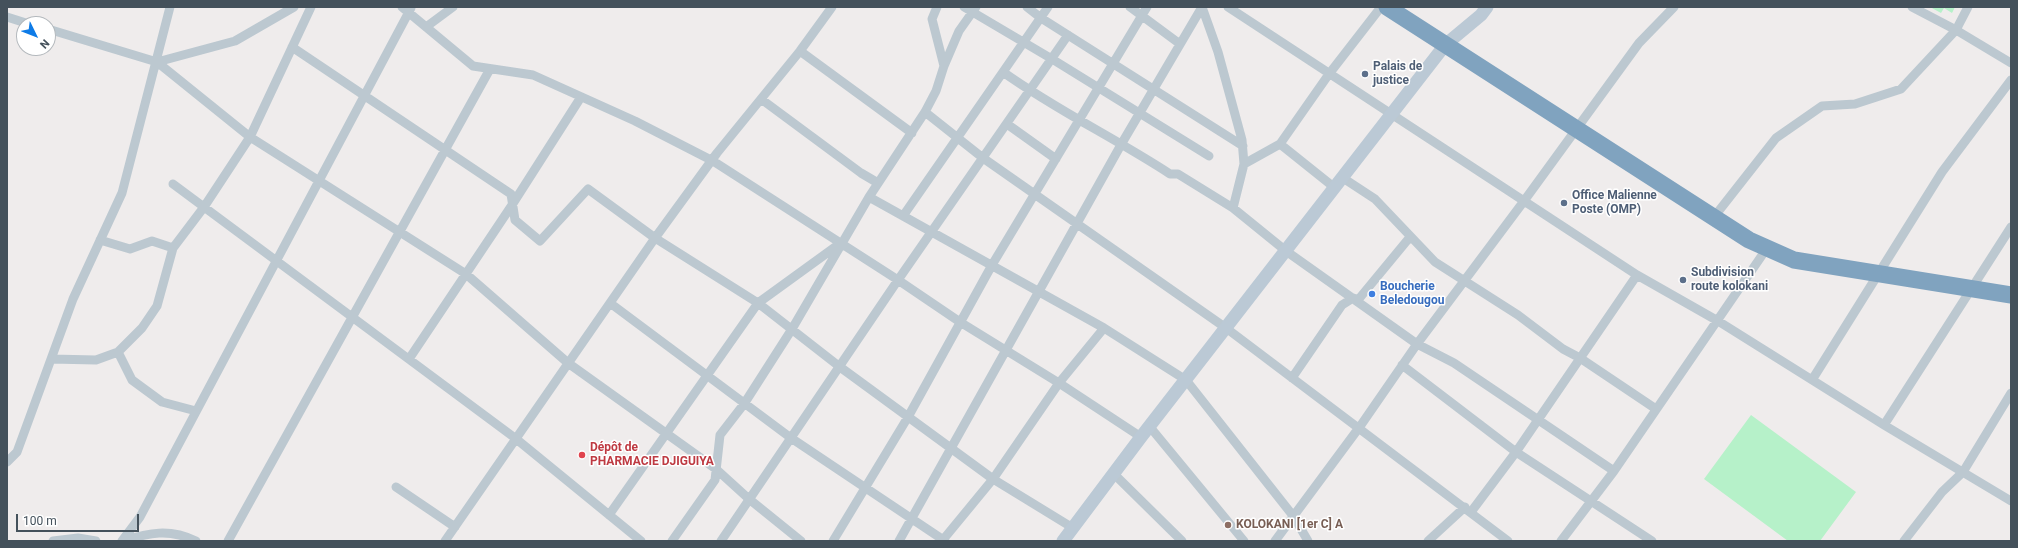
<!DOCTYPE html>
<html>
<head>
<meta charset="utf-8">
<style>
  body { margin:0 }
  #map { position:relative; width:2018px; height:548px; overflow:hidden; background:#efecec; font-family:Roboto,sans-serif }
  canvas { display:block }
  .frame { position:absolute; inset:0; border:8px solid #44515b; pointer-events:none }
  .north { position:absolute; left:16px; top:16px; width:40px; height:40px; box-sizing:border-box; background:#fff; border:1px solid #b4b9bd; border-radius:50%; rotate:133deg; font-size:11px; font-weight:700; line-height:16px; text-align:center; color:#44515b }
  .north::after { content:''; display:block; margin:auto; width:14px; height:18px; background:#0e7be7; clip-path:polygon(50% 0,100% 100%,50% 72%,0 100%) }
  .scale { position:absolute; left:16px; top:514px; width:123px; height:18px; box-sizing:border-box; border:2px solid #44515b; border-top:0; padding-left:5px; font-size:12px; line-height:14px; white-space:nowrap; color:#44515b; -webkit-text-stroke:3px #fff; paint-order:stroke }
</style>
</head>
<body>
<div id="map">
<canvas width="2018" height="548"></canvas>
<div class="frame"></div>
<div class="north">N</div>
<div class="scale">100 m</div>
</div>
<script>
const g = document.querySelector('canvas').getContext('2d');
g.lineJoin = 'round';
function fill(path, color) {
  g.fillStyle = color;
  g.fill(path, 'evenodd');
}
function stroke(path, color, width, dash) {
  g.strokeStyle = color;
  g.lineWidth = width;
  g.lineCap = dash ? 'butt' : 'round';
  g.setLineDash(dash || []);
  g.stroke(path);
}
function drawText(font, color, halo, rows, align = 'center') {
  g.font = font + ' Roboto,sans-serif';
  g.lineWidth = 3;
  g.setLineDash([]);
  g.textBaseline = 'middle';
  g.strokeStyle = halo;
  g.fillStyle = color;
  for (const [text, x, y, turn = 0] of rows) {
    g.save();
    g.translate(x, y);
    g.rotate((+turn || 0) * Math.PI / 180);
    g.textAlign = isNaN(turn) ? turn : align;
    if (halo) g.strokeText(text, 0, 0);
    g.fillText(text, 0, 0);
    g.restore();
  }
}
fill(new Path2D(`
  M1930,7H1955L1952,13L1944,8L1941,13Z
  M1751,415L1856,492L1820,541H1788L1704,479Z`), '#b6f1c9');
stroke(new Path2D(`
  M294,7L235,41L157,62L250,137L466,274L568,363L716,469L749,499L801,541
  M402,7L473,66L533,75L635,121L713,161L898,280L960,322L1059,383L1141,437
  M937,7L932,19L944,66
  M964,7L1052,59L1209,156
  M1027,7L1041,18L1243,146
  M1048,7L1003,72C1056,110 1115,138 1170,174H1178L1233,208L1286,251L1417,344L1454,363L1614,471
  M1130,7L1180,44
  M1202,7L1218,52L1242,140L1244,164L1233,208
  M1228,7L1637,275L1718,321L1884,425L2011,501
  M1912,7L1956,30L2011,63
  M7,17L29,24
  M426,27L453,7
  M48,29L157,62
  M292,47L511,194L515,220L540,241L588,189L655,238L758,303L840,367L993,479L1073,528
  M800,51L912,133
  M761,99L861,173L878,183
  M925,112L983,158L1226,328L1508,541
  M1007,124L1056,159
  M1280,144L1335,188
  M1244,164L1280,144L1329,74L1381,7
  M1343,178L1375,199L1435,262L1518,315L1563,349L1580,358L1656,409
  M173,184L515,438L641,541
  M869,197L1104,328L1186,380L1294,517L1308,541
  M903,216L1003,72
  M1714,217L1776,138L1822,106L1855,104L1901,89L1956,30L1968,7
  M100,240L130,249L152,241L173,248
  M610,303L791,438L945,541
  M118,352L132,380L162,402L196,411
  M51,359L96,360L118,352L142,328L157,306L173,248L204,207L250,137L311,7
  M409,359L512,205L581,97
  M1402,365L1516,452L1652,541
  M1292,378L1342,305L1353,298L1358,300L1410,237
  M1812,380L1942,172L2011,80
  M1884,425L2011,227
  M1150,427L1244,541
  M7,462L17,452L73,299L122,193L170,7
  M1114,474L1182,541
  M396,487L455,527
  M1471,512L1516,452L1637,275
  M609,515L758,303L838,245
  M53,541L78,538L96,541
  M122,541L140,517L411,8
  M122,541C149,533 169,528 196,541
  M228,541L490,69
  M445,541L655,238L717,153L800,51L832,7
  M672,541L715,480L720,435L744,404L792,329L869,197L925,112L936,91L944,66L959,31L976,7
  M721,541L898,280L1068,35
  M833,541L908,417L992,265L1147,7
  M899,541L1122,143L1202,7
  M942,541L993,479L1059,383L1104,328
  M1275,541L1361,425L1417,344L1524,201L1639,43L1674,7
  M1428,541L1465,507
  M1561,541L1614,471L1767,248
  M1904,541L1942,492L1963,472L2011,393`), '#bcc8d0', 9);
stroke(new Path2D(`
  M1063,541L1141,437L1445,45L1481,15L1487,7`), '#bbc9d5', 13);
stroke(new Path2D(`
  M1387,7L1749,240L1794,260L2011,295`), '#80a3bf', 17);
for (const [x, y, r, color] of [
  [1365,74,4,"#5c6f8a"],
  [1564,203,4,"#5c6f8a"],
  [1683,280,4,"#5c6f8a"],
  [1372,294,4,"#3f7fe0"],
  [582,455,4,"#e0444e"],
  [1228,525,4,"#8d6e63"]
]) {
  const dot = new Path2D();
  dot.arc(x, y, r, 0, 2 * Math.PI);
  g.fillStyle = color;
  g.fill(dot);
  stroke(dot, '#fff', 1.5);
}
drawText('bold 12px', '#4e5e75', '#fff', [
  ["Palais de",1373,67],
  ["justice",1373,81],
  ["Office Malienne",1572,196],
  ["Poste (OMP)",1572,210],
  ["Subdivision",1691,273],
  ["route kolokani",1691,287]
], 'left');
drawText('bold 12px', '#366cbe', '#fff', [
  ["Boucherie",1380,287],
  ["Beledougou",1380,301]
], 'left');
drawText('bold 12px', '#be3a42', '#fff', [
  ["Dépôt de",590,448],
  ["PHARMACIE DJIGUIYA",590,462]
], 'left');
drawText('bold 12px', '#785e54', '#fff', [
  ["KOLOKANI [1er C] A",1236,525]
], 'left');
</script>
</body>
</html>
